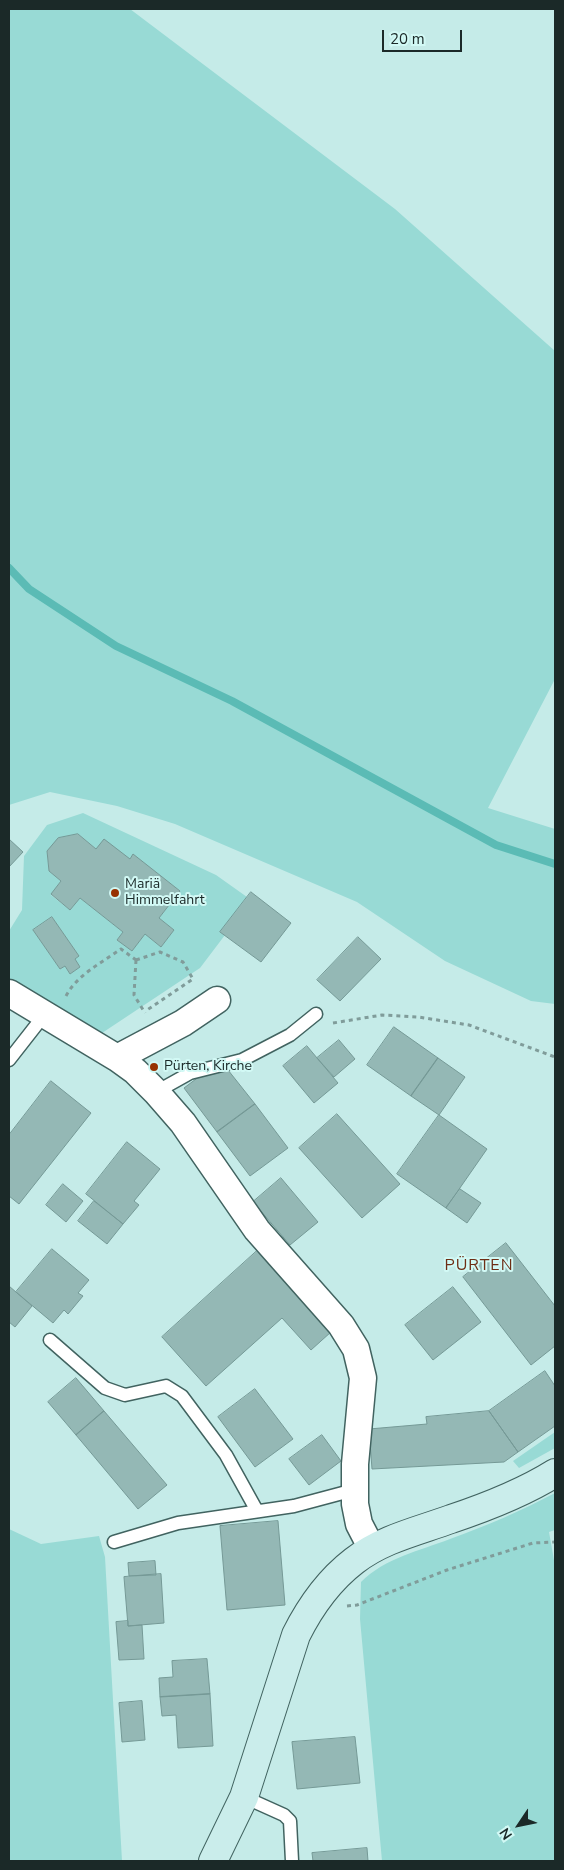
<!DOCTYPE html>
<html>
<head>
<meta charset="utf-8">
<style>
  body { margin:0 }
  #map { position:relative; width:564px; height:1870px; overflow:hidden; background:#c5ebe8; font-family:"Nunito Sans",sans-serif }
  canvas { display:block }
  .frame { position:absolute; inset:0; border:10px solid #1b2928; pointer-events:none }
  .north { position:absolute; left:494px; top:1800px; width:50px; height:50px; -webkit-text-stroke:4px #d2f9f5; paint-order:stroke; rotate:236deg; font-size:14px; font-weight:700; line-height:20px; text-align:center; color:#1b2928 }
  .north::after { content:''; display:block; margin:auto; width:18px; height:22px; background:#1b2928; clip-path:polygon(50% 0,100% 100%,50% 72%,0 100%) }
  .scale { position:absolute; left:382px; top:30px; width:80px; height:22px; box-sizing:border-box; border:2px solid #1b2928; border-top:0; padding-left:6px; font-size:15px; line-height:18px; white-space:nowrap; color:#1b2928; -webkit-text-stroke:4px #d2f9f5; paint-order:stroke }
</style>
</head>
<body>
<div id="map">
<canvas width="564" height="1870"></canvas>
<div class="frame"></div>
<div class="north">N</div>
<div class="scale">20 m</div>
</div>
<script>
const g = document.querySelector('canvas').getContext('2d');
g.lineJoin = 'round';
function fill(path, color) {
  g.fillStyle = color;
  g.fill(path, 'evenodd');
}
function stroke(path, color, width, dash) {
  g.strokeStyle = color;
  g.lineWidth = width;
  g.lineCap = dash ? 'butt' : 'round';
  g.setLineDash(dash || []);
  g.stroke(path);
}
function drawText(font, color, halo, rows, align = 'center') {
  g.font = font + ' "Nunito Sans",sans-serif';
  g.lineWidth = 4;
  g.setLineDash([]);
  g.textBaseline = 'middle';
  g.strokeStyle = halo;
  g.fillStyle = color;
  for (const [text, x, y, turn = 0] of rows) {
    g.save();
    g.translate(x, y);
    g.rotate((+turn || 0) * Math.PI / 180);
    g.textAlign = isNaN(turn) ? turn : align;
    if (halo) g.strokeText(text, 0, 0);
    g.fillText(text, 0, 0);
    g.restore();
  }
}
fill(new Path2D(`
  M9,9H130L395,209L555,351V679L488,808L555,829V1004L531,1001L445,961L357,902L175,824L117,806L50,792L9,805Z
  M83,813L216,875L247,897L221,932L225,935L200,968L96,1037L9,983V931L22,910L24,856L47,825ZM78,834L96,849L130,859L133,855L180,891L159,918L174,930L161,947L145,934L132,951L117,940L123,932L80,898L70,910L51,895L61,881L49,871L47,851ZM52,917L79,956L75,959L80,967L70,974L65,966L60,969L33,930Z
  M555,1432V1448L519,1468L513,1461Z
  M555,1493V1530L549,1532L555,1566V1861H382L360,1619L361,1582C385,1558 419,1551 450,1539C486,1526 521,1511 555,1493Z
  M9,1529L41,1544L99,1536L105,1557L122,1861H9Z`), '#98dad5');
stroke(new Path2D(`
  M9,568L29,589L116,646L232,701L496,845L555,864`), '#5bbbb5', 8);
const building = new Path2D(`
  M78,834L96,849L104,839L130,859L133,854L180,891L159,918L174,930L161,947L145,934L132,951L117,940L123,932L80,898L70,910L51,894L61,881L49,871L47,851L58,838Z
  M9,839L23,852L9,867Z
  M251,892L291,923L261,962L220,932Z
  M52,917L79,956L75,959L80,967L70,974L65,966L60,969L33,930Z
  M358,937L381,959L340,1001L317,980Z
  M394,1027L438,1058L411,1096L367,1065Z
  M339,1040L355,1059L334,1077L317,1058Z
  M307,1046L338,1083L314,1103L283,1066Z
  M438,1058L465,1077L439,1115L411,1096Z
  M228,1070L255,1104L217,1132L184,1088L200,1076Z
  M51,1081L91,1113L19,1204L9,1196V1135Z
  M255,1104L288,1148L250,1176L217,1132Z
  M337,1114L400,1184L362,1218L299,1148Z
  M439,1115L487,1149L446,1208L397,1174Z
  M127,1142L160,1169L134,1201L139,1205L123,1224L86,1194Z
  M281,1178L318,1222L290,1245L253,1202Z
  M63,1184L83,1201L66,1222L46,1205Z
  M460,1189L481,1203L467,1223L446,1208Z
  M94,1201L123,1224L107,1244L78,1221Z
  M506,1243L555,1306V1346L531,1365L463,1277Z
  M52,1249L89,1280L78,1293L83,1296L68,1314L64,1310L53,1323L16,1292Z
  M258,1250L331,1332L311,1350L282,1318L206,1386L162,1337Z
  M9,1286L32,1306L15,1327L9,1322Z
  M453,1287L481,1322L433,1360L405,1325Z
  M545,1371L555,1386V1426L518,1452L489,1411Z
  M76,1378L104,1411L76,1435L48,1402Z
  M255,1389L293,1439L255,1467L218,1417Z
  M104,1411L167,1485L138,1509L76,1435Z
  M489,1411L518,1452L504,1462L372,1469L369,1429L427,1424L426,1417Z
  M322,1435L341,1461L309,1485L289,1459Z
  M278,1521L285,1605L227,1610L220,1526Z
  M155,1561L156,1575L129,1576L128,1563Z
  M161,1574L164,1623L128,1626L124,1577Z
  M128,1621V1626L142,1625L144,1659L119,1660L116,1622Z
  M207,1659L210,1694L160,1697L159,1678L173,1677L172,1661Z
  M210,1694L213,1746L178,1748L176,1715L162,1716L160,1697Z
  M142,1701L145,1740L122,1742L119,1703Z
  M355,1737L360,1783L297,1789L292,1742Z
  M367,1848L368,1861H313L312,1853Z`);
fill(building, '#94b8b5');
stroke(building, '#759996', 1);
const service = new Path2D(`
  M9,1060L45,1014
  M156,1092L190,1073L242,1060L290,1035L316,1014
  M50,1340L105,1388L125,1395L166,1386L182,1396L226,1455L257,1511
  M114,1542L178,1523L294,1506L354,1490
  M244,1797L284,1815L290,1821L292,1861`);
const minor = new Path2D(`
  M9,993L117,1058L135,1071L156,1092L183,1123L257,1230L341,1325L356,1349L363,1378L355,1464V1504L359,1524L372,1549
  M117,1058L183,1023L217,1000`);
const secondary = new Path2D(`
  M213,1861L244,1797L296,1635C310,1607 328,1581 354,1561C382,1539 418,1531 451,1519C487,1507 523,1493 555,1473`);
stroke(service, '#416360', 15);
stroke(minor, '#416360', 29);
stroke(secondary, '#416360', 30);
stroke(new Path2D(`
  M136,960L160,952L183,962L193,979L147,1010
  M136,960L134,995L145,1013
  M66,996C77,975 101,963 121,949L136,960
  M333,1023L382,1015L418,1017L469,1025L555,1057
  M347,1606L357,1605L447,1570L533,1543L555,1542`), '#809c9a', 3, [4, 4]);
stroke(service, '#fff', 12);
stroke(minor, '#fff', 26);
stroke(secondary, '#caedeb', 28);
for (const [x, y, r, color] of [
  [115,893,5,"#973202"],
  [154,1067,5,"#973202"]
]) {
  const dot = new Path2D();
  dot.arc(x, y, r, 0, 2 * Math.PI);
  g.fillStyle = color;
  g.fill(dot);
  stroke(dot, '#d2f9f5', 2);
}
drawText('14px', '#1b2928', '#d2f9f5', [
  ["Mariä",125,885],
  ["Himmelfahrt",125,901],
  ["Pürten, Kirche",164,1067]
], 'left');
g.letterSpacing = '1px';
drawText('16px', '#6e2d14', '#d2f9f5', [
  ["PÜRTEN",479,1266]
]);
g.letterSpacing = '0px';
</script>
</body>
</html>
